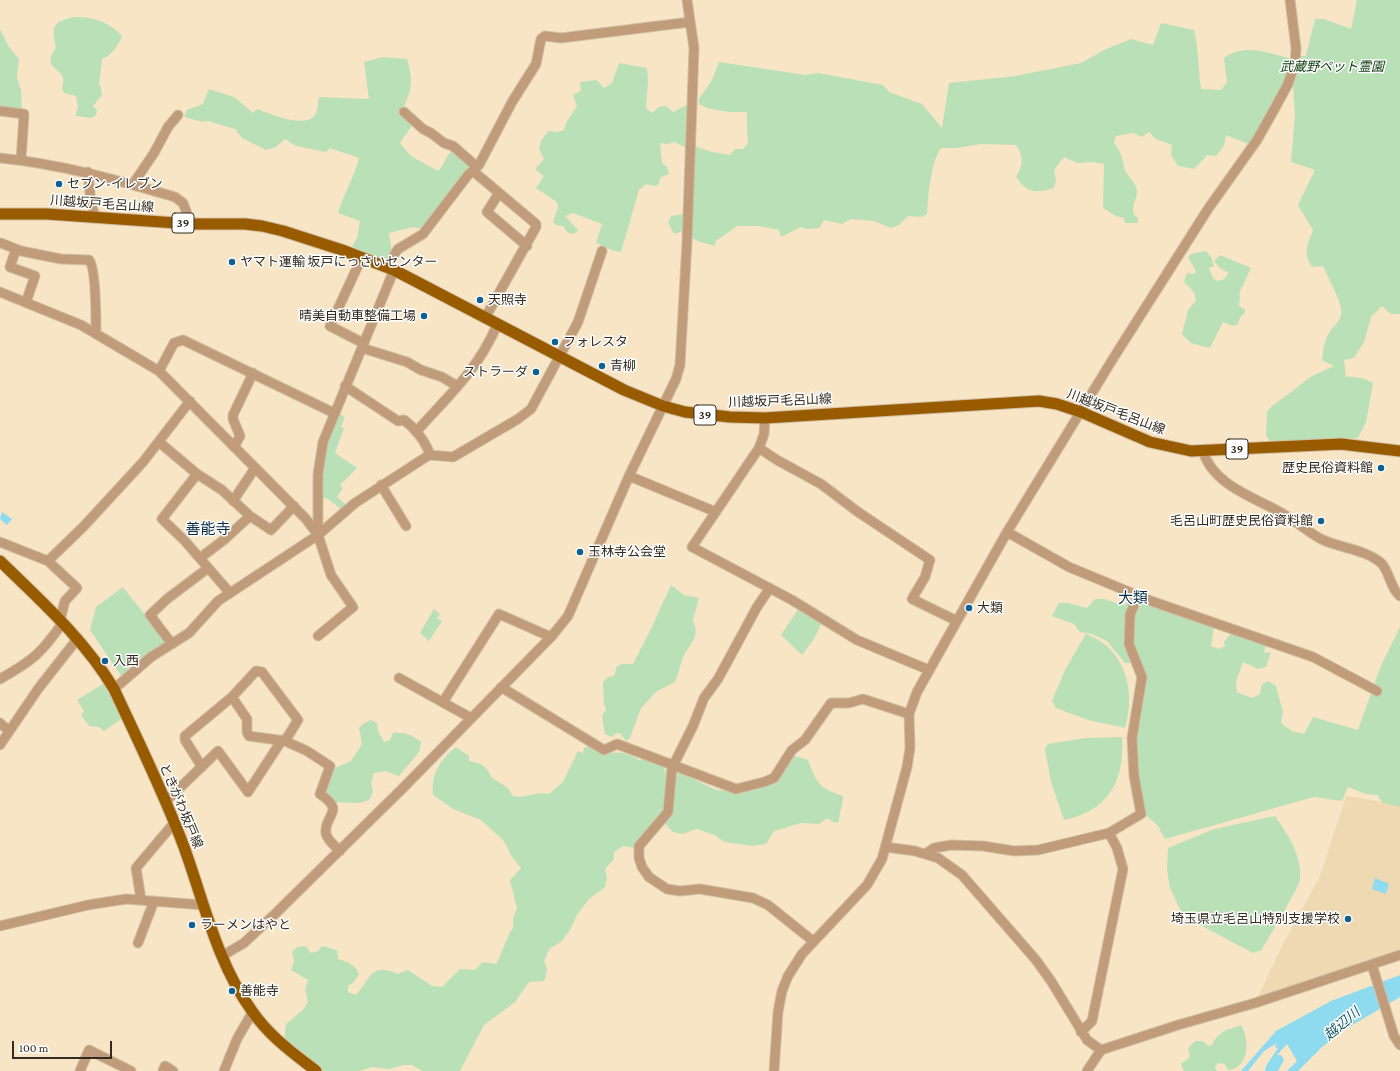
<!DOCTYPE html>
<html>
<head>
<meta charset="utf-8">
<style>
  body { margin:0 }
  #map { position:relative; width:1400px; height:1071px; overflow:hidden; background:#f7e5c5; font-family:"Crimson Pro",serif }
  canvas { display:block }
  .scale { position:absolute; left:12px; top:1041px; width:100px; height:18px; box-sizing:border-box; border:2px solid #322b1f; border-top:0; padding-left:5px; font-size:12px; line-height:14px; white-space:nowrap; color:#322b1f; -webkit-text-stroke:3px #fff; paint-order:stroke }
</style>
</head>
<body>
<div id="map">
<canvas width="1400" height="1071"></canvas>
<div class="scale">100 m</div>
</div>
<script>
const g = document.querySelector('canvas').getContext('2d');
g.lineJoin = 'round';
function fill(path, color) {
  g.fillStyle = color;
  g.fill(path, 'evenodd');
}
function stroke(path, color, width, dash) {
  g.strokeStyle = color;
  g.lineWidth = width;
  g.lineCap = dash ? 'butt' : 'round';
  g.setLineDash(dash || []);
  g.stroke(path);
}
function drawText(font, color, halo, rows, align = 'center') {
  g.font = font + ' "Crimson Pro","Noto Sans JP",serif';
  g.lineWidth = 3;
  g.setLineDash([]);
  g.textBaseline = 'middle';
  g.strokeStyle = halo;
  g.fillStyle = color;
  for (const [text, x, y, turn = 0] of rows) {
    g.save();
    g.translate(x, y);
    g.rotate((+turn || 0) * Math.PI / 180);
    g.textAlign = isNaN(turn) ? turn : align;
    if (halo) g.strokeText(text, 0, 0);
    g.fillText(text, 0, 0);
    g.restore();
  }
}
fill(new Path2D(`
  M1346,796L1400,805V950L1258,997L1283,944L1320,876Z`), '#efd9b3');
fill(new Path2D(`
  M1357,0H1400V314H1391L1382,306L1371,317L1364,342L1354,358L1344,360L1346,377C1356,376 1364,378 1373,383L1366,422L1358,438L1272,443L1266,436L1267,412L1271,407L1312,376L1334,366L1322,360C1323,351 1324,341 1329,333C1333,326 1339,323 1341,315C1344,305 1327,276 1323,266L1312,267C1303,253 1307,245 1313,230L1298,205L1315,170L1291,162L1295,116L1293,84L1298,72L1301,56H1306L1315,19H1324L1351,29Z
  M73,17C92,16 110,22 122,36C119,45 111,56 102,59L99,84L101,88L102,95L93,106L97,110L96,115L92,118L75,116L78,108L76,96L64,93L62,88C71,67 38,71 56,48C52,27 51,23 73,17Z
  M1161,23L1194,30C1199,50 1198,69 1201,89L1221,90L1227,82L1224,58C1244,43 1267,53 1289,58L1284,87L1251,145L1226,135L1224,146L1216,156L1207,155L1194,169L1178,166L1171,155L1172,145L1156,139L1149,132L1142,137L1133,133L1116,136L1114,143C1124,155 1121,159 1126,172C1130,179 1136,182 1137,191C1137,201 1128,210 1138,218V223H1125L1124,218L1116,216L1103,208L1104,164L1092,162L1077,163L1064,157L1054,170L1056,180L1054,188C1036,194 1024,192 1016,176C1024,166 1023,155 1016,145L981,144L957,148H941C931,162 928,196 927,214L921,217L908,216L899,225L891,228L874,221L851,219L842,224L824,220L819,228L807,229L801,227L781,237L779,230L759,226H737L716,241L715,246L697,241L683,231L674,234L668,222L671,216L684,214L686,148L675,142L667,144L660,143L662,163L667,167L669,174L661,177L658,185L653,186L646,184L639,190L621,252L614,251L596,243L602,224L573,213L565,216L578,230L574,234L567,232L563,226L556,225L553,222L558,207L557,202L536,188L544,176L537,171L536,168L544,159L539,149L541,141L548,131L558,132L564,130L566,123L577,106L573,95L581,91L580,82L597,80L604,88L612,83L619,63L647,68L648,82L646,108L652,113L659,107L666,106L673,112L689,104L694,141L697,147L712,152L730,155L735,149H743L748,143C747,132 747,123 747,112H728L707,108L699,104V99L712,80L719,62L806,75L818,73L883,85L889,92L922,104L942,128L949,83L1015,76L1081,63L1104,50L1131,39L1153,45Z
  M0,29L9,47L19,59L17,77L21,91L22,109L0,106Z
  M383,57L407,59C414,84 412,90 400,114L413,124L400,143L411,156L438,171C444,166 445,157 452,151L472,169L423,229L413,227L389,233L392,252L388,262L352,247L357,238L360,221L338,213C344,194 354,177 359,158L330,148L326,152L296,146L285,139L276,147L266,150L242,138L235,129L208,121L203,122L184,117L187,110L203,104L209,89L234,97L253,113L257,109C270,114 304,128 314,116C318,111 318,103 319,97L369,99L364,62Z
  M1206,251L1211,257L1214,266L1209,268L1213,278L1217,281L1223,280L1229,273L1221,269L1214,261L1220,255L1251,268L1239,294L1240,295L1239,306L1245,310L1244,314L1241,316L1237,325L1232,326L1223,322L1210,348L1191,343L1182,334L1188,310L1196,301L1194,292L1184,282L1187,273L1195,274L1196,271L1188,257L1191,254Z
  M337,413L345,417L341,427L344,428L335,453L357,468L340,485L343,488L337,497L346,505L341,509L328,499L321,497L323,456Z
  M671,585L684,595L699,598L693,620C701,639 689,643 683,658C680,666 678,674 675,682L657,691L641,708L630,738L626,741L621,734L616,733L612,737L605,734L602,716L606,709L604,704L603,682L608,677L614,676L617,666L623,664H633L650,631Z
  M123,587L167,643L122,677L90,630L96,607Z
  M1129,597L1214,626L1211,646L1219,649L1225,646L1224,642L1232,632L1266,644L1264,653L1271,652L1266,667L1258,669L1243,662L1236,682L1237,692L1252,698L1260,694L1262,684L1268,681L1276,686L1283,712L1281,723L1292,731L1304,734L1313,717L1358,730L1380,668L1400,627V807L1383,803L1377,795L1366,794L1348,787L1342,801L1314,797L1165,839L1158,826L1146,815L1138,785L1136,755L1137,731L1142,705L1136,675L1131,663H1125L1107,641L1092,634L1080,632L1074,624L1052,616L1059,603H1068L1087,608L1095,599C1109,597 1112,604 1125,605Z
  M799,608L822,622L814,639L802,655L781,635Z
  M434,609L440,614L437,618L442,621L429,641L420,633Z
  M1086,634C1126,649 1136,691 1125,728L1088,720L1056,708L1052,701L1065,670Z
  M106,682L123,718L104,731L99,727L89,726L81,715L84,711L77,700Z
  M371,720L377,723L378,731L384,742L390,740L393,733C405,732 412,735 421,742L419,752L399,776L386,771L374,773L371,783L373,792L369,800L360,803L335,802L324,792L327,780L335,768L351,761L362,744L359,728L364,723Z
  M1122,737C1125,780 1109,811 1064,820L1051,782L1045,749L1048,744L1085,738Z
  M589,746L597,747L605,753C619,752 627,752 639,760L645,759L663,765L665,772L677,771L716,790L737,792L755,790L772,783L792,755L808,760C816,782 820,789 843,796C843,807 839,811 839,822L835,823L827,818L819,824L801,823L774,831L766,844L752,846L725,842L714,835L697,829L682,834L673,832L664,823C655,834 643,835 634,848L623,846L614,852V859L605,869L607,879L605,887L589,899L577,915L570,930L561,942L549,949L544,962C548,968 547,974 544,981L529,982L515,1002L484,1025L460,1071H422L412,1065H403L390,1069L372,1067L359,1071H322L284,1042L286,1024L303,1010L308,1002L305,990L308,980L291,970L294,961L292,952L297,947L306,946L311,953L318,951L322,946L337,950L338,959C348,962 355,964 359,974L354,982L348,986V992L356,995C372,977 370,962 398,974L408,970L432,986L442,987L460,969L475,970L483,962L496,964C503,952 505,939 513,928V919L517,908L510,880L521,868L512,857L504,841L481,820L453,809L433,795C431,773 440,760 456,747L469,756V761C480,763 488,766 491,777L508,788L513,796C528,799 533,791 549,794L563,782L578,751L583,753L584,748Z
  M1275,816C1288,834 1302,856 1300,879C1299,888 1268,938 1262,950L1253,953L1183,916L1170,888L1167,870L1168,848L1214,829Z
  M1241,1025C1248,1036 1250,1059 1237,1067C1235,1069 1231,1069 1228,1070L1225,1064L1218,1063L1215,1067L1217,1071H1184L1181,1064L1190,1057L1188,1048L1195,1041H1203L1209,1046L1212,1045C1219,1030 1228,1030 1241,1025Z`), '#bae0b8');
fill(new Path2D(`
  M2,512L12,519L7,525L0,519Z
  M1375,878L1389,884L1386,894L1372,889Z
  M1400,975V997L1332,1037L1330,1041L1322,1047L1298,1071H1287L1297,1061L1287,1044L1277,1055H1281L1284,1060L1278,1071H1265L1266,1066L1278,1048L1275,1047L1277,1043L1264,1051L1248,1071H1241L1276,1031L1331,1001Z`), '#8edaef');
const minor = new Path2D(`
  M0,111L24,114L21,160
  M404,112L423,129L431,133L444,143L453,146L477,167
  M0,158C60,164 117,180 175,197L183,203L191,224
  M473,171L536,224V227L485,318
  M88,172L91,204L96,218
  M133,184L154,153L168,127L178,115
  M499,193L487,212L527,246
  M1,243L21,251L61,259L89,260C96,267 96,320 96,333
  M16,249L10,267L35,276L26,302
  M362,257L330,326L363,343
  M387,267L398,249L423,234L468,175L479,165L512,102L536,64L541,39L545,36L561,38L690,22
  M0,292L81,325L159,371L306,519L318,535L331,575L353,607L318,636
  M362,348L407,362L421,370L442,377L457,386
  M159,371L174,343L183,340L334,413
  M345,386L398,421L404,420C415,428 426,442 430,455
  M765,418L764,434L759,448L692,547L792,600L857,640L929,670
  M416,432C448,396 478,370 497,325
  M159,442L197,474L222,490L250,516L271,530L294,506
  M234,447L240,436L233,419V415L253,373
  M759,448L777,460L821,484L858,512L930,560L925,577L912,599L957,621
  M1203,451C1213,486 1257,498 1285,515C1297,522 1308,532 1321,539C1339,548 1364,549 1380,562C1390,570 1389,587 1400,596
  M197,474L162,519L184,540L230,593
  M629,476L716,512
  M381,485L406,526
  M233,501L255,468
  M1007,532L1069,567L1151,601L1313,657L1377,691
  M318,534V474L323,442L394,270
  M0,542L48,561L77,588L65,601L60,620
  M200,558L225,539L250,516
  M48,561L84,526L143,462L190,401
  M770,588L757,607L718,679L704,698L693,726L672,768L668,812L639,846V858L642,867L649,877L667,889L680,891L700,889L753,898L768,905L813,941
  M172,644L150,615L167,599L208,568
  M399,678L471,718
  M0,679C32,661 42,653 63,622
  M501,687L604,750L617,744L736,789L764,782L774,778L792,750L805,740L831,703H849L863,699L909,714
  M114,689L151,657L189,633L218,601L318,535L355,503L426,457L430,455L453,457L518,419L531,409L578,322L602,251
  M232,697L247,719V732L249,736L285,741L307,751L330,766L320,794C347,812 323,815 326,834C328,841 335,846 340,851
  M443,702L499,614L551,637
  M0,723L9,731
  M0,745L38,689L78,638
  M202,767L185,740V736L232,697L256,671L262,672L298,720L285,741
  M165,802L218,751L248,792L282,740
  M886,847L915,851L938,858L962,875L1036,960L1051,981L1087,1040L1101,1050L1178,1025L1255,1003L1400,955
  M925,854L934,848L951,845L983,846L1014,851L1038,850L1109,833L1141,814L1134,776L1132,738L1142,677L1129,644L1130,615L1138,595
  M141,899L136,868L174,823
  M0,926L88,905L126,899L203,905
  M138,943L154,901
  M222,956L244,943L276,913L404,787L551,637L568,616L629,476L676,379L680,365L687,242L694,48L687,0
  M1372,965L1394,1036L1400,1045
  M1081,1032L1092,1021L1123,869L1117,848L1109,833
  M80,1071L89,1050L131,1071
  M163,1071L165,1066L173,1071
  M224,1071L237,1039L252,1013
  M774,1071L778,1012L782,991L788,976L802,954L867,885L882,859L907,767L910,748L909,714L917,692L1007,532L1114,357L1208,209L1257,140L1275,108L1288,84L1295,63L1296,48L1290,0
  M1087,1071L1101,1050`);
const major = new Path2D(`
  M0,214H47L191,224H245L262,226L283,231L342,250L394,270L624,390L663,406L685,412L730,417L765,418L1039,401L1057,404L1081,412L1150,442L1191,451L1341,444L1400,451
  M0,561C41,601 84,639 114,689C138,741 164,793 184,847C204,902 217,963 252,1011C269,1036 293,1053 316,1071`);
stroke(minor, '#d0c0a4', 11);
stroke(major, '#d0c0a4', 13);
stroke(minor, '#c09c7a', 9);
stroke(major, '#995b00', 11);
for (const [x, y, r, color] of [
  [59,184,4,"#0c6192"],
  [232,262,4,"#0c6192"],
  [480,300,4,"#0c6192"],
  [424,316,4,"#0c6192"],
  [555,342,4,"#0c6192"],
  [602,366,4,"#0c6192"],
  [536,372,4,"#0c6192"],
  [1381,468,4,"#0c6192"],
  [1321,521,4,"#0c6192"],
  [580,552,4,"#0c6192"],
  [969,608,4,"#0c6192"],
  [105,661,4,"#0c6192"],
  [1348,919,4,"#0c6192"],
  [192,925,4,"#0c6192"],
  [232,991,4,"#0c6192"]
]) {
  const dot = new Path2D();
  dot.arc(x, y, r, 0, 2 * Math.PI);
  g.fillStyle = color;
  g.fill(dot);
  stroke(dot, '#fff', 1.5);
}
for (const [x, y, w] of [
  [183,223,22],
  [705,415,22],
  [1237,449,22]
]) {
  const box = new Path2D();
  box.roundRect(x - w / 2, y - 10, w, 20, 3);
  g.fillStyle = '#fff';
  g.fill(box);
  stroke(box, '#322b1f', 1);
}
drawText('bold 12px', '#322b1f', null, [
  ["39",183,223],
  ["39",705,415],
  ["39",1237,449]
]);
drawText('italic 13px', '#083709', '#fff', [
  ["武蔵野ペット霊園",1332,67]
]);
drawText('13px', '#322b1f', '#fff', [
  ["セブン-イレブン",67,184],
  ["ヤマト運輸 坂戸にっさいセンター",240,262],
  ["天照寺",488,300],
  ["晴美自動車整備工場",416,316,"right"],
  ["フォレスタ",563,342],
  ["青柳",610,366],
  ["ストラーダ",528,372,"right"],
  ["歴史民俗資料館",1373,468,"right"],
  ["毛呂山町歴史民俗資料館",1313,521,"right"],
  ["玉林寺公会堂",588,552],
  ["大類",977,608],
  ["入西",113,661],
  ["埼玉県立毛呂山特別支援学校",1340,919,"right"],
  ["ラーメンはやと",200,925],
  ["善能寺",240,991]
], 'left');
drawText('13px', '#322b1f', '#fff', [
  ["川越坂戸毛呂山線",102,204,4],
  ["川越坂戸毛呂山線",780,401,-2],
  ["川越坂戸毛呂山線",1116,412,21],
  ["ときがわ坂戸線",181,806,67]
]);
drawText('italic 14px', '#165664', '#fff', [
  ["越辺川",1342,1024,-40]
]);
drawText('15px', '#0a2f47', '#fff', [
  ["善能寺",208,529],
  ["大類",1133,598]
]);
</script>
</body>
</html>
